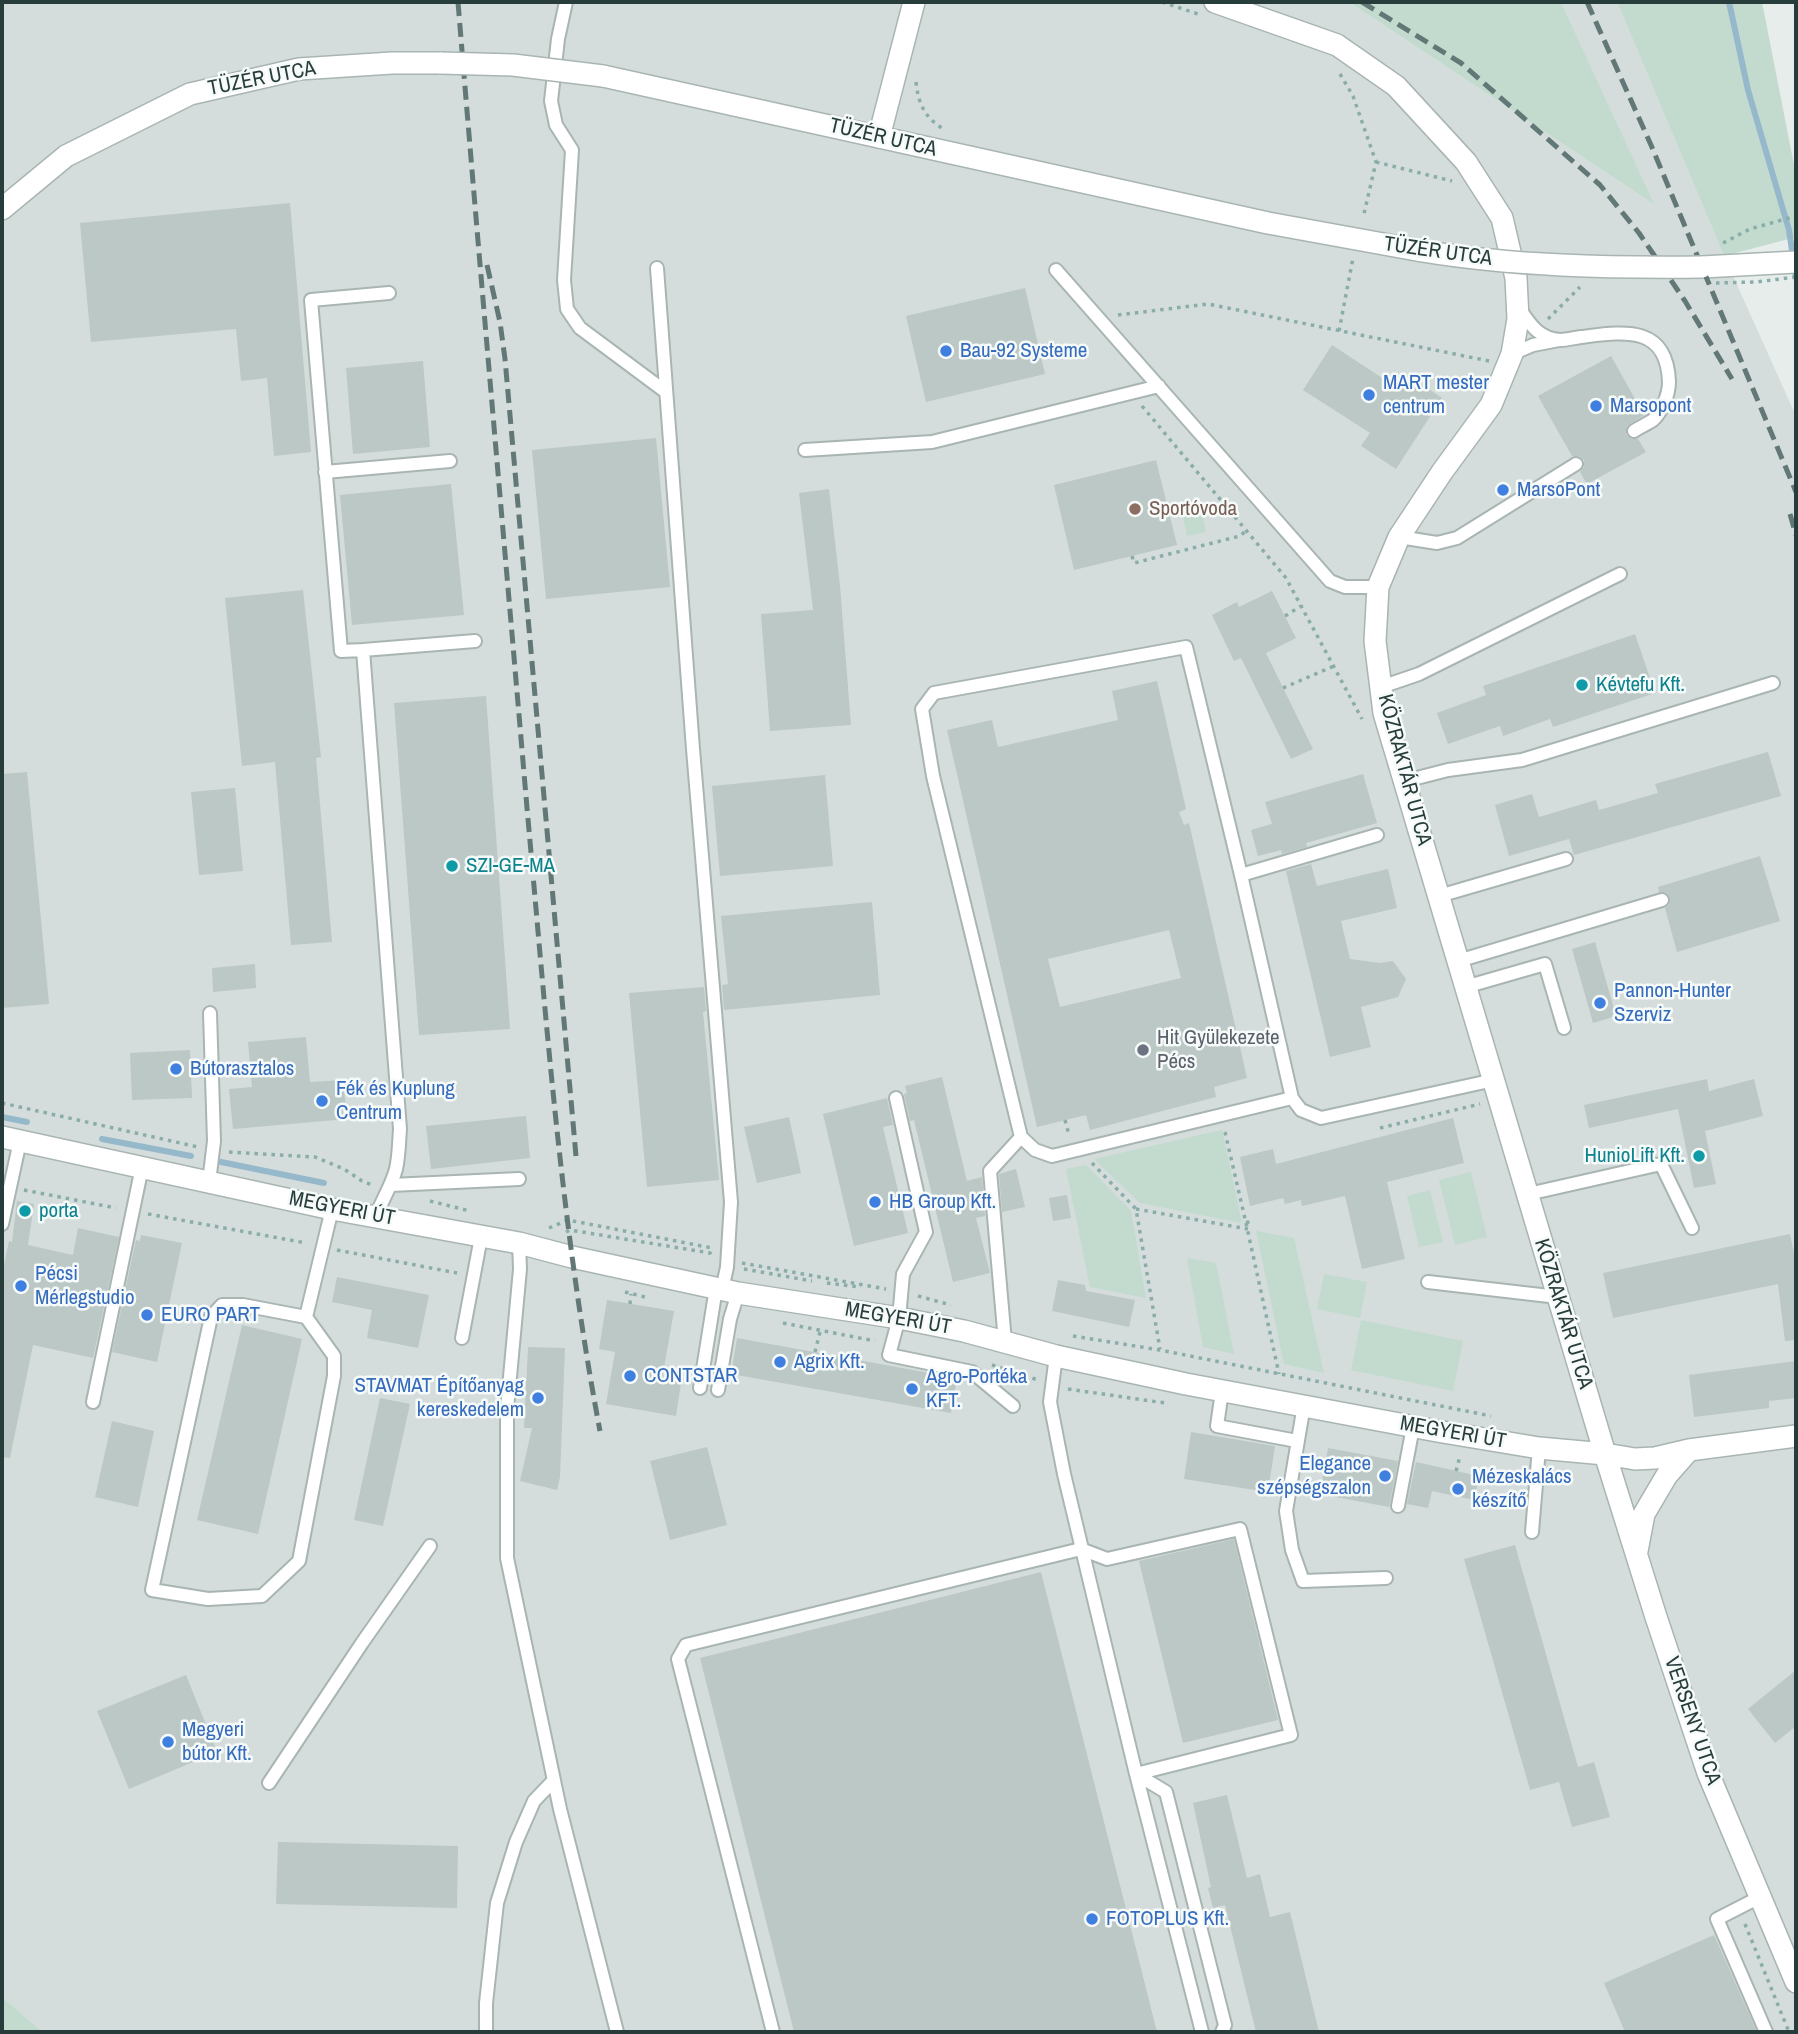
<!DOCTYPE html>
<html>
<head>
<meta charset="utf-8">
<style>
  body { margin:0 }
  #map { position:relative; width:1798px; height:2034px; overflow:hidden; background:#e6edeb; font-family:"Archivo Narrow",sans-serif }
  canvas { display:block }
  .frame { position:absolute; inset:0; border:4px solid #273d3c; pointer-events:none }
</style>
</head>
<body>
<div id="map">
<canvas width="1798" height="2034"></canvas>
<div class="frame"></div>
</div>
<script>
const g = document.querySelector('canvas').getContext('2d');
g.lineJoin = 'round';
function fill(path, color) {
  g.fillStyle = color;
  g.fill(path, 'evenodd');
}
function stroke(path, color, width, dash) {
  g.strokeStyle = color;
  g.lineWidth = width;
  g.lineCap = dash ? 'butt' : 'round';
  g.setLineDash(dash || []);
  g.stroke(path);
}
function drawText(font, color, halo, rows, align = 'center') {
  g.font = font + ' "Archivo Narrow",sans-serif';
  g.lineWidth = 5;
  g.setLineDash([]);
  g.textBaseline = 'middle';
  g.strokeStyle = halo;
  g.fillStyle = color;
  for (const [text, x, y, turn = 0] of rows) {
    g.save();
    g.translate(x, y);
    g.rotate((+turn || 0) * Math.PI / 180);
    g.textAlign = isNaN(turn) ? turn : align;
    if (halo) g.strokeText(text, 0, 0);
    g.fillText(text, 0, 0);
    g.restore();
  }
}
fill(new Path2D(`
  M2,2H1349L1653,203L1561,2H1617L1724,256L1796,416V2032H43L2,1997Z`), '#d4dddb');
fill(new Path2D(`
  M1349,2H1561L1654,204Z
  M1617,2H1762L1796,175V237L1724,256Z
  M1199,498L1206,532L1187,536L1180,502Z
  M1222,1130L1242,1223L1140,1203L1094,1159Z
  M1086,1165L1131,1211L1146,1298L1090,1287L1066,1169Z
  M1471,1172L1487,1237L1455,1245L1439,1180Z
  M1430,1190L1443,1242L1419,1247L1407,1196Z
  M1256,1231L1294,1238L1324,1373L1284,1364Z
  M1187,1258L1216,1263L1234,1354L1203,1347Z
  M1324,1274L1367,1282L1360,1318L1317,1309Z
  M1361,1320L1463,1341L1453,1391L1351,1370Z
  M2,1997L43,2032H2Z`), '#c2dbce');
stroke(new Path2D(`
  M1729,2L1748,90L1789,230L1796,277
  M2,1117L27,1122
  M102,1139L191,1156
  M221,1162L324,1183`), '#95b8cb', 6);
fill(new Path2D(`
  M290,203L311,452L274,456L267,378L241,381L236,329L91,342L80,223Z
  M1025,288L1045,374L926,402L906,316Z
  M1332,345L1399,389L1408,375L1442,398L1396,469L1361,446L1370,433L1303,390Z
  M1611,356L1644,415L1627,426L1626,435L1631,439H1638L1646,452L1587,484L1580,472L1584,467V460L1579,456H1572L1538,396Z
  M423,361L430,447L353,454L346,368Z
  M656,438L670,587L546,599L532,450Z
  M1156,460L1177,545L1074,570L1054,485Z
  M451,484L464,615L352,625L340,495Z
  M829,489L840,586L851,725L770,731L761,614L813,610L799,493Z
  M303,590L321,757L316,758L332,942L291,945L275,762L242,766L225,598Z
  M1272,591L1296,638L1266,653L1313,749L1291,759L1241,658L1234,661L1212,615L1237,602L1239,607Z
  M1635,634L1655,693L1553,727L1550,719L1503,736L1500,726L1448,744L1437,713L1486,695L1483,686Z
  M1157,681L1186,809L1179,812L1184,825L1189,823L1247,1078L1214,1087L1216,1097L1090,1130L1086,1115L1037,1127L947,730L992,720L998,747L1118,720L1112,691ZM1169,930L1181,978L1060,1007L1048,959Z
  M486,696L510,1029L419,1035L394,703Z
  M1768,752L1781,796L1574,855L1569,839L1509,856L1495,805L1532,794L1539,817L1596,800L1599,810L1658,793L1655,784Z
  M27,772L49,1004L2,1008V774Z
  M1363,774L1377,823L1306,843L1307,847L1282,854L1281,850L1258,856L1251,830L1272,824L1265,802Z
  M825,775L833,866L720,876L712,786Z
  M235,788L243,871L199,875L191,792Z
  M1760,856L1780,921L1677,952L1665,908L1669,905L1670,898L1667,893L1659,892L1658,887Z
  M1311,864L1317,886L1388,869L1397,908L1341,921L1350,959L1380,963L1393,961L1406,979L1398,997L1361,1007L1371,1047L1330,1057L1286,871Z
  M872,902L880,995L724,1010L722,985L728,984L721,916Z
  M1595,942L1616,1016L1593,1023L1572,949Z
  M255,964L256,988L213,992L212,968Z
  M704,987L706,1011L703,1012L719,1180L647,1187L629,993Z
  M306,1037L310,1082L343,1080L347,1119L233,1129L229,1089L252,1087L248,1042Z
  M190,1050L192,1098L132,1100L130,1053Z
  M942,1077L967,1181L982,1177L985,1216L976,1218L990,1273L953,1282L914,1120L910,1121L904,1094L907,1093L905,1086Z
  M1707,1079L1709,1091L1754,1079L1763,1116L1705,1131L1716,1184L1694,1188L1678,1109L1589,1128L1584,1105Z
  M887,1098L893,1125L883,1127L908,1233L854,1246L823,1114Z
  M526,1116L530,1158L431,1169L426,1126Z
  M789,1117L801,1173L757,1183L744,1127Z
  M1453,1118L1464,1163L1387,1182L1405,1259L1362,1269L1345,1196L1302,1206L1301,1200L1285,1204L1283,1198L1250,1206L1240,1157L1273,1149L1276,1164Z
  M1016,1169L1025,1207L1002,1212L999,1174Z
  M1067,1195L1071,1218L1053,1221L1049,1198Z
  M17,1201L34,1204L28,1245L73,1255L78,1228L119,1237L93,1358L33,1345L10,1458L2,1457V1274L9,1241L12,1242Z
  M1790,1234L1796,1263V1340L1785,1341L1778,1284L1613,1318L1603,1273Z
  M141,1235L182,1243L157,1362L112,1352L136,1240L140,1241Z
  M337,1277L429,1295L418,1348L367,1338L372,1310L332,1302Z
  M1058,1280L1085,1285L1086,1291L1135,1300L1129,1327L1052,1311Z
  M607,1300L674,1311L662,1379L681,1383L676,1416L606,1404L615,1352L599,1349Z
  M242,1325L302,1339L258,1534L197,1520Z
  M737,1338L957,1378L951,1413L731,1374Z
  M528,1347L565,1348L560,1477L557,1490L520,1481L532,1428H524Z
  M1796,1361V1398L1769,1401V1408L1694,1417L1689,1375Z
  M380,1398L410,1404L383,1526L354,1520Z
  M112,1421L154,1431L138,1507L95,1497Z
  M1191,1432L1275,1446L1268,1492L1184,1479Z
  M707,1447L727,1525L670,1540L650,1461Z
  M1328,1448L1398,1461L1389,1507L1320,1494Z
  M1416,1462L1479,1476L1474,1500L1432,1491L1428,1508L1407,1504Z
  M1234,1539L1278,1720L1183,1743L1139,1561Z
  M1515,1545L1578,1767L1594,1762L1610,1817L1572,1827L1559,1782L1530,1790L1464,1559Z
  M1041,1572L1157,2032H794L700,1658Z
  M1796,1670V1726L1775,1743L1748,1709Z
  M186,1675L217,1752L129,1789L97,1711Z
  M1227,1795L1247,1878L1260,1874L1270,1917L1290,1912L1319,2032H1256L1225,1905L1213,1908L1208,1888L1211,1887L1193,1803Z
  M278,1842L458,1846L457,1908L276,1904Z
  M1714,1935L1757,2032H1625L1604,1983Z`), '#bcc8c5');
const service = new Path2D(`
  M566,2L558,39L551,101L556,125L572,150L564,280L567,309L580,328L666,392
  M657,268L693,749L731,1202L727,1267L722,1290
  M1056,270L1330,581L1345,587H1378
  M1519,308C1530,324 1538,338 1560,340C1566,340 1574,338 1581,337C1623,332 1667,324 1669,382C1669,394 1662,412 1653,420C1647,424 1640,427 1634,431
  M1512,354L1533,345L1559,340
  M805,450L932,442L1159,386
  M325,472L450,461
  M1399,537L1437,543L1457,538L1576,464
  M363,650L341,651L311,300L389,293
  M1381,687L1419,674L1620,574
  M1405,781L1448,770L1522,760L1773,683
  M1241,875L1377,835
  M1439,896L1566,859
  M1458,961L1662,900
  M1465,987L1545,964L1564,1028
  M896,1098L926,1232L903,1274L899,1318L889,1355L972,1372L1013,1406
  M1292,1098L1052,1156L1035,1150L1021,1137L933,776L922,709L934,693L1186,647L1241,875L1292,1098L1301,1110L1321,1118L1494,1080
  M209,1182L214,1141L210,1013
  M391,1185L519,1179
  M1528,1194L1661,1164L1692,1228
  M376,1216C382,1200 392,1185 396,1169C399,1156 399,1142 400,1129L363,650L475,641
  M2,1224L20,1141
  M519,1243L520,1269L507,1409V1558L560,1809L617,2032
  M1428,1282L1558,1297
  M306,1317L334,1356V1376L299,1561L262,1596L208,1599L152,1590L211,1317L222,1305H243L306,1317L332,1209
  M462,1338L481,1237
  M1005,1342L990,1171L1021,1137
  M1056,1356L1050,1402L1064,1474L1136,1774L1202,2032
  M700,1388L716,1288
  M718,1390L730,1319L738,1293
  M1222,1391L1217,1426L1297,1441
  M93,1402L142,1167
  M1304,1405L1286,1511L1292,1550L1303,1581L1386,1578
  M1398,1506L1413,1427
  M1532,1532L1539,1448
  M1136,1774L1166,1792L1225,2025L1222,2032
  M269,1783L362,1643L430,1546
  M1760,1897L1717,1919L1766,2032
  M486,2032V2003L497,1903L516,1842L534,1801L554,1780
  M773,2032L678,1659L686,1645L1081,1549L1107,1559L1240,1529L1291,1735L1136,1774`);
const minor = new Path2D(`
  M1215,2L1337,45L1396,86L1466,162L1502,218L1516,278L1518,319L1512,354L1491,405L1442,472L1399,537L1378,587L1375,641L1384,713L1605,1454L1656,1617L1708,1773L1796,1982
  M879,137L914,2
  M2,1137L332,1209L519,1243L572,1257L738,1293L899,1318L964,1331L1056,1356L1186,1384L1437,1431L1539,1448L1605,1454L1635,1459L1655,1458L1689,1450L1796,1436
  M1637,1551L1644,1514L1667,1475L1689,1450`);
const tertiary = new Path2D(`
  M603,76L1268,223L1422,251
  M2,209L66,156L190,94L299,69L392,63H441
  M1702,267L1796,262`);
stroke(service, '#a9b5b3', 16);
stroke(minor, '#a9b5b3', 24);
stroke(tertiary, '#a9b5b3', 24);
stroke(new Path2D(`
  M1162,2L1198,14
  M1340,74L1353,96L1376,162L1363,218
  M916,82C918,102 924,117 942,128
  M1376,162L1452,181
  M1723,243L1750,229L1796,216
  M1118,315L1208,304L1489,361
  M1548,319L1580,287
  M1339,331L1353,258
  M1142,406L1286,578L1362,719
  M1132,556L1134,563L1240,536L1247,530
  M1285,616L1301,606
  M1283,688L1334,666
  M2,1103L198,1147
  M1065,1120L1069,1135
  M1380,1128L1480,1104
  M1225,1132L1246,1223L1253,1220
  M229,1152L315,1157L344,1169L362,1181L372,1185
  M1092,1163L1136,1209L1160,1349
  M24,1190L116,1208
  M430,1201L470,1211
  M1136,1209L1248,1229
  M148,1214L306,1243
  M1246,1223L1279,1374
  M549,1228L568,1220L712,1248
  M566,1232L570,1230L710,1253L712,1256
  M337,1250L457,1273
  M742,1263L886,1289
  M744,1269L812,1281
  M827,1283L861,1287
  M625,1292L645,1297
  M918,1296L951,1305
  M630,1304L631,1294
  M783,1323L875,1341
  M1073,1336L1160,1350L1491,1416
  M815,1352L820,1332
  M992,1365L1038,1380
  M1068,1389L1165,1403
  M1456,1471L1460,1456
  M1745,1924L1789,2032`), '#8aada9', 3.5, [3.5, 5]);
stroke(service, '#fff', 12);
stroke(minor, '#fff', 21);
stroke(tertiary, '#fff', 21);
stroke(new Path2D(`
  M458,2C480,271 504,539 527,808C546,1016 561,1226 600,1431
  M1362,2L1461,63L1600,185L1639,233L1654,255L1685,301L1732,379
  M1587,2L1651,145L1796,492
  M487,265L500,322L505,359L576,1156
  M1790,514L1796,535`), '#627877', 5, [14, 7]);
const tertiaryBridge = new Path2D(`
  M441,63L513,65L603,76
  M1422,251C1514,266 1609,268 1702,267`);
stroke(tertiaryBridge, '#a9b5b3', 24, []);
stroke(new Path2D(`
  M1716,283L1756,282L1796,277`), '#8aada9', 3.5, [3.5, 5]);
stroke(tertiaryBridge, '#fff', 21);
for (const [x, y, r, color] of [
  [946,351,7,"#3f7fe0"],
  [1369,395,7,"#3f7fe0"],
  [1596,406,7,"#3f7fe0"],
  [1503,490,7,"#3f7fe0"],
  [1135,509,7,"#8d6e63"],
  [1582,685,7,"#0f9aa8"],
  [452,866,7,"#0f9aa8"],
  [1600,1003,7,"#3f7fe0"],
  [1143,1050,7,"#6b7280"],
  [176,1069,7,"#3f7fe0"],
  [322,1101,7,"#3f7fe0"],
  [1699,1156,7,"#0f9aa8"],
  [875,1202,7,"#3f7fe0"],
  [25,1211,7,"#0f9aa8"],
  [21,1286,7,"#3f7fe0"],
  [147,1315,7,"#3f7fe0"],
  [780,1362,7,"#3f7fe0"],
  [630,1376,7,"#3f7fe0"],
  [912,1389,7,"#3f7fe0"],
  [538,1398,7,"#3f7fe0"],
  [1385,1476,7,"#3f7fe0"],
  [1458,1489,7,"#3f7fe0"],
  [168,1742,7,"#3f7fe0"],
  [1092,1919,7,"#3f7fe0"]
]) {
  const dot = new Path2D();
  dot.arc(x, y, r, 0, 2 * Math.PI);
  g.fillStyle = color;
  g.fill(dot);
  stroke(dot, '#f6faf9', 2.5);
}
drawText('21px', '#273d3c', '#f6faf9', [
  ["TÜZÉR UTCA",262,79,-11],
  ["TÜZÉR UTCA",883,138,13],
  ["TÜZÉR UTCA",1438,252,8],
  ["KÖZRAKTÁR UTCA",1404,770,75],
  ["MEGYERI ÚT",342,1209,11],
  ["KÖZRAKTÁR UTCA",1563,1314,73],
  ["MEGYERI ÚT",898,1319,10],
  ["MEGYERI ÚT",1453,1433,10],
  ["VERSENY UTCA",1692,1721,71]
]);
drawText('21px', '#366cbe', '#f6faf9', [
  ["Bau-92 Systeme",960,351],
  ["MART mester",1383,383],
  ["centrum",1383,407],
  ["Marsopont",1610,406],
  ["MarsoPont",1517,490],
  ["Pannon-Hunter",1614,991],
  ["Szerviz",1614,1015],
  ["Bútorasztalos",190,1069],
  ["Fék és Kuplung",336,1089],
  ["Centrum",336,1113],
  ["HB Group Kft.",889,1202],
  ["Pécsi",35,1274],
  ["Mérlegstudio",35,1298],
  ["EURO PART",161,1315],
  ["Agrix Kft.",794,1362],
  ["CONTSTAR",644,1376],
  ["Agro-Portéka",926,1377],
  ["KFT.",926,1401],
  ["STAVMAT Építőanyag",524,1386,"right"],
  ["kereskedelem",524,1410,"right"],
  ["Elegance",1371,1464,"right"],
  ["szépségszalon",1371,1488,"right"],
  ["Mézeskalács",1472,1477],
  ["készítő",1472,1501],
  ["Megyeri",182,1730],
  ["bútor Kft.",182,1754],
  ["FOTOPLUS Kft.",1106,1919]
], 'left');
drawText('21px', '#785e54', '#f6faf9', [
  ["Sportóvoda",1149,509]
], 'left');
drawText('21px', '#0d838f', '#f6faf9', [
  ["Kévtefu Kft.",1596,685],
  ["SZI-GE-MA",466,866],
  ["HunioLift Kft.",1685,1156,"right"],
  ["porta",39,1211]
], 'left');
drawText('21px', '#5b616d', '#f6faf9', [
  ["Hit Gyülekezete",1157,1038],
  ["Pécs",1157,1062]
], 'left');
</script>
</body>
</html>
